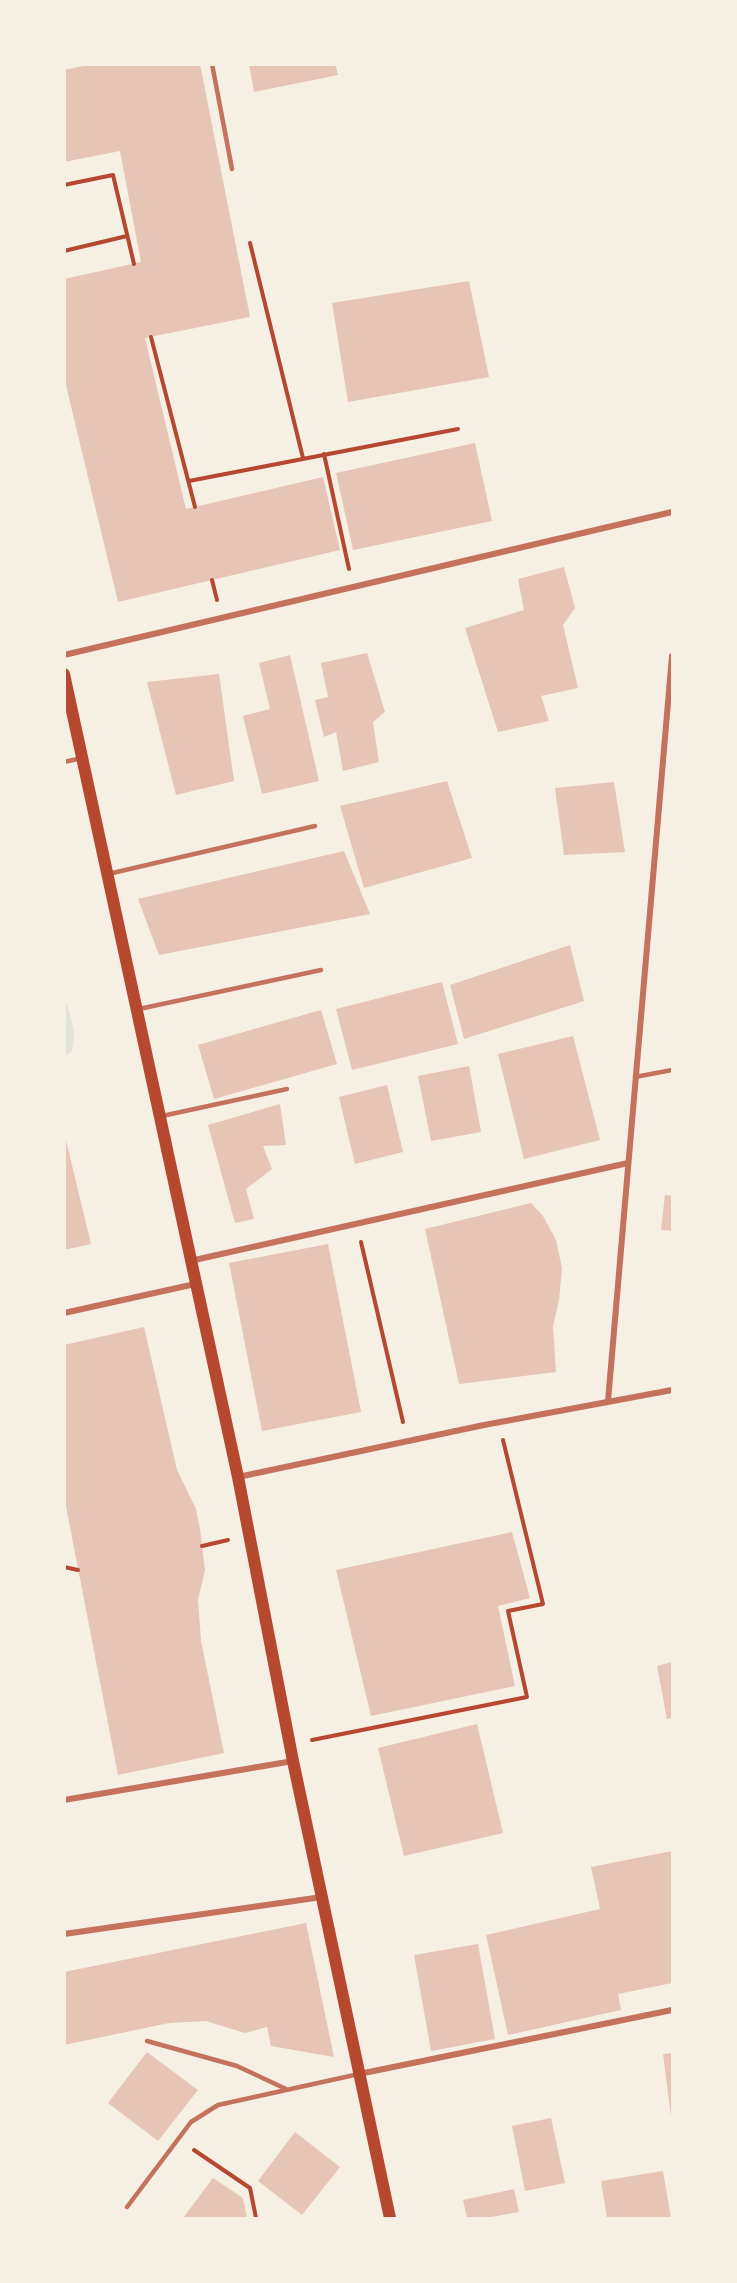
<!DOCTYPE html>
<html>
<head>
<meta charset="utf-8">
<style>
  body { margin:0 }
  #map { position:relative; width:737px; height:2283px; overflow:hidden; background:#f6efe4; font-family:"DM Sans",sans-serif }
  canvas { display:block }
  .frame { position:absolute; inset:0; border:66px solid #f6efe4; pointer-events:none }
</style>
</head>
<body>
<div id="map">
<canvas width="737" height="2283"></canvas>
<div class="frame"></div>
</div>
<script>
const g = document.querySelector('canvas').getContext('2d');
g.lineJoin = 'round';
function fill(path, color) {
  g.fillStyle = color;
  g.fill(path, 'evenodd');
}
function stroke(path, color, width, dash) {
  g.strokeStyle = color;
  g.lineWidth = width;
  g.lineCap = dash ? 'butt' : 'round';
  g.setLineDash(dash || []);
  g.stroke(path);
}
fill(new Path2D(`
  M64,995C68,1010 84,1050 65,1056Z`), '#e2e4dc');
fill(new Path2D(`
  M93,64H200L250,317L145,338L186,509L323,477L340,550L118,602L64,377V279L141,262L120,151L64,162V70Z
  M249,64H335L338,75L254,92Z
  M469,281L489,377L348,402L332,303Z
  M475,443L492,521L353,550L336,473Z
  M564,567L575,608L563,625L578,688L541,696L549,721L498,732L465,628L524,610L518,579Z
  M367,653L385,712L373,722L379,762L343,771L336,732L324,737L315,700L328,697L321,663Z
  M290,655L319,781L262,794L243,716L270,709L259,663Z
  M219,674L234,781L176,795L147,682Z
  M447,781L472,858L364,888L340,806Z
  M614,782L625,852L564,855L555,788Z
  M344,851L370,914L159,955L138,899Z
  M570,945L584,1001L464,1039L450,985Z
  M442,982L458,1044L352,1070L336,1009Z
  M321,1010L337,1064L214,1099L198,1045Z
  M573,1036L600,1140L524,1159L498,1054Z
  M469,1066L481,1132L431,1141L418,1076Z
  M387,1085L403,1152L355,1164L339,1097Z
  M280,1104L286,1145L263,1146L272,1169L246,1189L254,1219L235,1223L208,1125Z
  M64,1132L91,1244L64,1250Z
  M665,1195L672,1196V1231L661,1230Z
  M531,1203L543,1216L556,1240L562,1268L559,1300L553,1326L556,1372L459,1384L425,1229Z
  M328,1244L361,1412L262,1431L229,1263Z
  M144,1327L177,1470L196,1509L200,1529L205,1570L198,1600L201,1641L224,1753L118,1775L64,1496V1345Z
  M512,1532L530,1598L498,1606L515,1686L371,1716L336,1570Z
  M672,1662V1718L667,1719L657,1666Z
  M477,1724L503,1833L404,1856L378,1748Z
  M672,1851V1983L618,1994L621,2010L508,2035L486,1935L600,1909L591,1867Z
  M306,1923L334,2057L271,2046L267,2027L245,2033L206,2021L169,2023L64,2045V1972Z
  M478,1944L495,2039L431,2051L414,1955Z
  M147,2052L198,2090L158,2141L108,2103Z
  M672,2053V2117H671L663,2054Z
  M551,2118L565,2183L525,2191L512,2126Z
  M295,2132L340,2167L302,2215L258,2181Z
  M663,2171L671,2218H607L601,2181Z
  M213,2178L243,2198L247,2218H183Z
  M514,2189L519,2212L485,2218H467L463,2200Z`), '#e6c5b7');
stroke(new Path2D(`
  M64,185L113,175L134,264
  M250,243L303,458
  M64,251L127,236
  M151,337L195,507
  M324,454L349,569
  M189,481L458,429
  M212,580L217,600
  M64,1036V1037
  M361,1242L403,1422
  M202,1546L228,1540
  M64,1567L78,1570
  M312,1740L527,1697L508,1611L543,1604L503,1440
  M194,2150L250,2188L256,2218`), '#b5482f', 4);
stroke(new Path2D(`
  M212,64L232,169
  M64,762L82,758
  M108,874L315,826
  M139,1009L321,970
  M635,1077L672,1070
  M162,1116L287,1089
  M147,2041L237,2066L286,2089
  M127,2207L191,2122L218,2105L359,2074`), '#c5725c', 4.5);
stroke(new Path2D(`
  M64,655L672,512
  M190,1261L628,1163
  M64,1313L195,1284
  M608,1401L672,656
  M238,1477L484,1425L672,1390
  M64,1800L293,1761
  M64,1934L322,1897
  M359,2074L672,2010`), '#c5725c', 6);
stroke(new Path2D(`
  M64,674L238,1477L293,1761L390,2218`), '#b5482f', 12);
</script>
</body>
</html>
